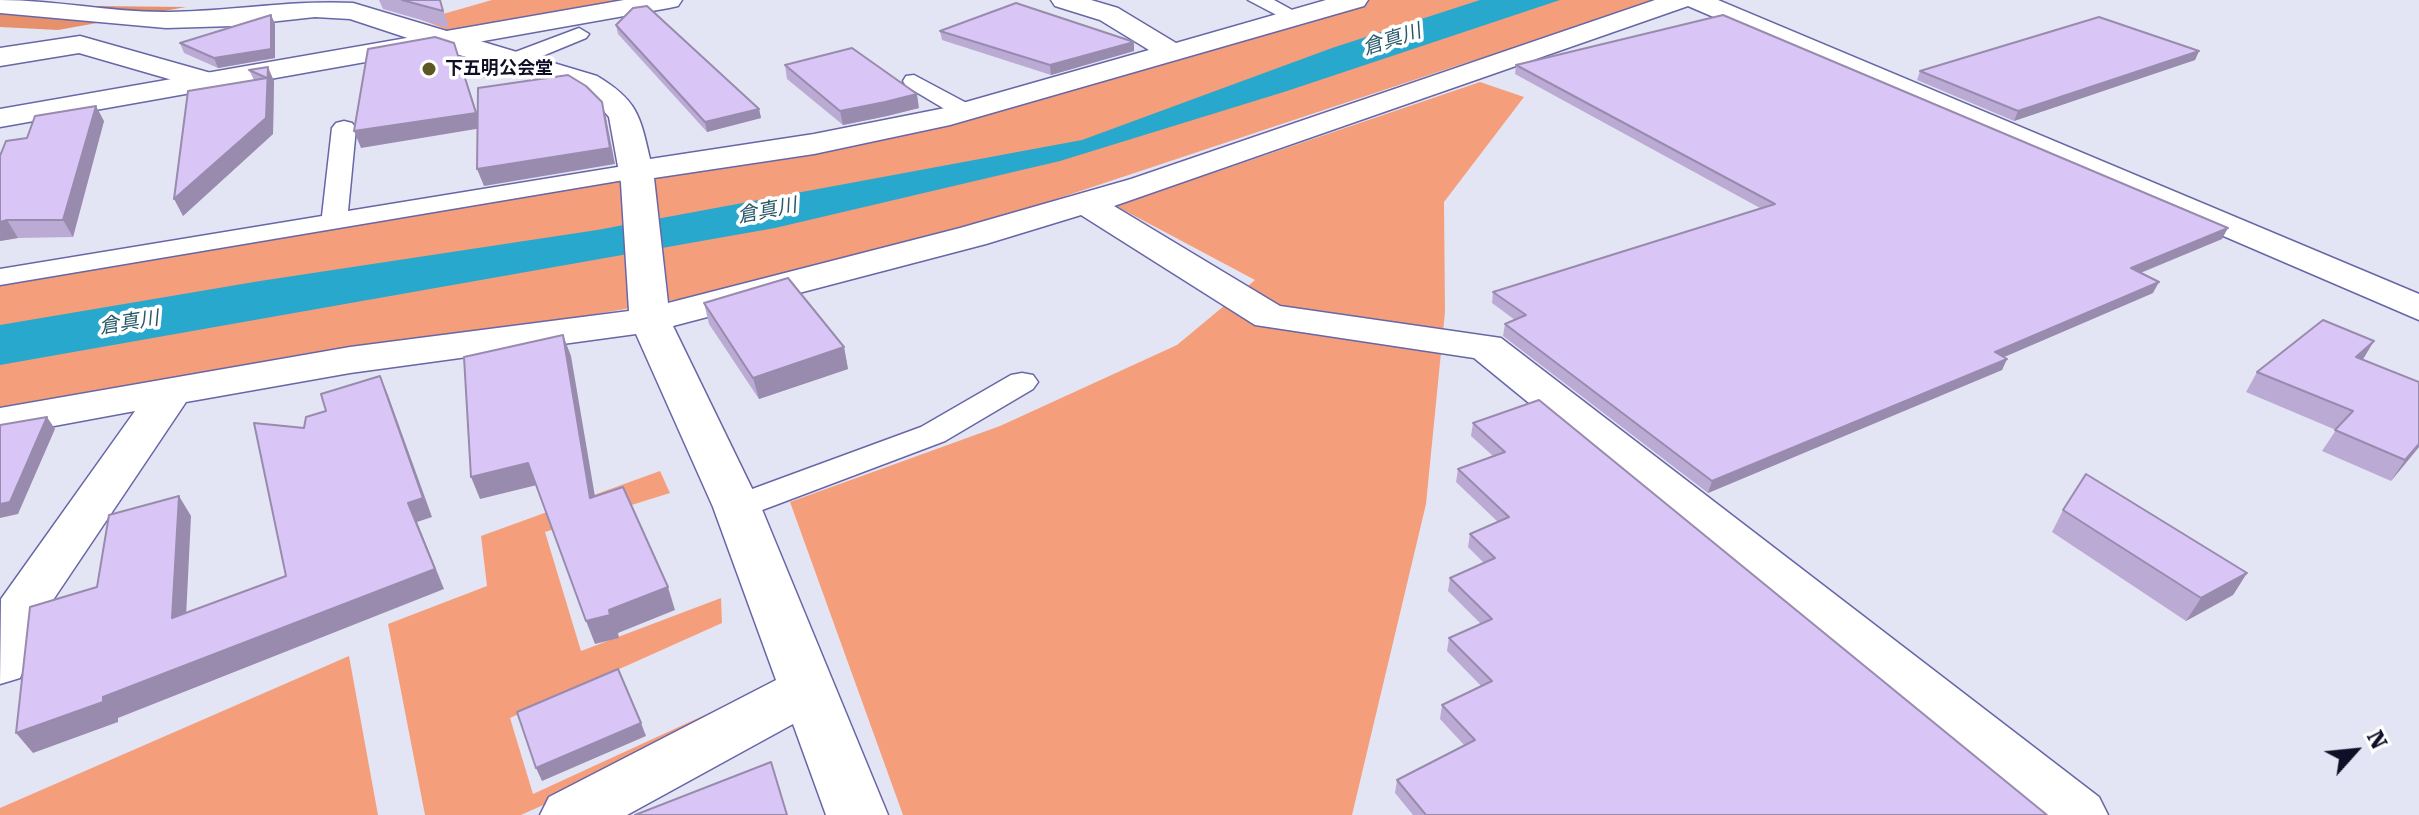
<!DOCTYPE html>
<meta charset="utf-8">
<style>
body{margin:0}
#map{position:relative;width:2419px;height:815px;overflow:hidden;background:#e4e5f4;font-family:"Roboto Serif",serif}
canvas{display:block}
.north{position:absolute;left:2315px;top:711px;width:80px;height:80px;-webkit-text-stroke:6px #fff;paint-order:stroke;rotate:63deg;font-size:22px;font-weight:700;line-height:32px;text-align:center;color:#100f28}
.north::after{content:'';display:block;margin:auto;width:28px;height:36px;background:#100f28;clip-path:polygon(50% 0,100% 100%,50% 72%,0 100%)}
</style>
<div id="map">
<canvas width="2419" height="815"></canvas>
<div class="north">N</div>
</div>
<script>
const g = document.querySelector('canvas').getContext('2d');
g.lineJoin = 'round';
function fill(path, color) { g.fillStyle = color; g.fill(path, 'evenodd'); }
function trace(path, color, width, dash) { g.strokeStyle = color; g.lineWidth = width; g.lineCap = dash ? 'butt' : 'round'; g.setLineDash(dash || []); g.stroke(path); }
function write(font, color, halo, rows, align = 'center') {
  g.font = font + ' "Roboto Serif","Noto Sans JP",serif'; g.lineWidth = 7; g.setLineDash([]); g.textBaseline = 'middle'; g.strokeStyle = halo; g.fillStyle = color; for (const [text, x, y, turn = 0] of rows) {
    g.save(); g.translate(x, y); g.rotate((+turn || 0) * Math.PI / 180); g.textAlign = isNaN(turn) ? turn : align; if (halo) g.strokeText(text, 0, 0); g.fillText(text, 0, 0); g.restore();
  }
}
const green = new Path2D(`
 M 492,0 L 620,0 L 453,32 L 422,20 Z
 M 1354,0 L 1667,0 L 1456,66 L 849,268 L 0,423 L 0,277 L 814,144 Z
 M 1480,82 L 1524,97 L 1444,202 L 1445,312 L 1426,504 L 1352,815 L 903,815 L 790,502 L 1000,426 L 1177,345 L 1255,280 L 1116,206 Z
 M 660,471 L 670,493 L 545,532 L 581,651 L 721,598 L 722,623 L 510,718 L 533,794 L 733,702 L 741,716 L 521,815 L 425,815 L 388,624 L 487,586 L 481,536 Z
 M 349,656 L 378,815 L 0,815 L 0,808 Z`);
const forest = new Path2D(`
 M 0,5 L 2,5 L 186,7 L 58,30 L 0,27 Z`);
const water = new Path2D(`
 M 1480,0 L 1560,0 L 1287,91 L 1060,161 L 775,228 L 0,365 L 0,325 L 260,281 L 597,230 L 1082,140 L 1332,48 Z`);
const lane = new Path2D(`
 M 1248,0 L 1274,0 L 1305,17 L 1302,21 L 1288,21 Z
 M 579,28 L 589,34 L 586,38 L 494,76 L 486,77 L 475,71 L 478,66 Z
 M 914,75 L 974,107 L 977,112 L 974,117 L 958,117 L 906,86 L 903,81 L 906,76 Z
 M 344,121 L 352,123 L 356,128 L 348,211 L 636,164 L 645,166 L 648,171 L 645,176 L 636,178 L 0,285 L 0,269 L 322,216 L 332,128 L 336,123 Z
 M 1022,373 L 1033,375 L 1038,382 L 1033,389 L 945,441 L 749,515 L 737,519 L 725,515 L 719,507 L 725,499 L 921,427 L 1011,375 Z`);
const street = new Path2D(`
 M 0,0 C 57,0 114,13 170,12 C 232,11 292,0 353,3 L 597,76 C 637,100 640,115 650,159 L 814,134 L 945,108 L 1149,50 L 1100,20 L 1055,6 L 1051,0 L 1091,0 L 1118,8 L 1176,43 L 1326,0 L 1368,0 L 1364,6 L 950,125 L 814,154 L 654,178 L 668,303 L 960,228 L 1131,179 L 1655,0 L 1718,0 L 2419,294 L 2419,320 L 1688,6 L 1114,206 L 1280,306 L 1501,338 L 2099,797 L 2108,815 L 2033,815 L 1474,358 L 1255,325 L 1081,215 L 986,244 L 673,326 L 761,507 L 888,815 L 826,815 L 793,724 L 627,815 L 540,815 L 549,797 L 776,680 L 713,507 L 636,334 L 350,373 L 186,402 L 51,603 L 20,678 L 0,684 L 1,599 L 135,411 L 0,436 L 0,408 L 350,347 L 629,311 L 621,183 L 609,117 L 593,99 L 575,88 L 456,54 L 350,19 L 315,17 L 233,26 L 166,28 L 0,13 Z
 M 80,36 L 218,75 L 222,81 L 218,87 L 207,90 L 79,53 L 0,66 L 0,48 Z`);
const secondary = new Path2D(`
 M 624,0 L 682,0 L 678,6 L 669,8 L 0,127 L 0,109 Z`);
const wall = new Path2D(`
 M 379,0 L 440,0 L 449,28 L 383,9 Z
 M 271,15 L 275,24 L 275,58 L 218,68 L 184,53 L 180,43 Z
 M 616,25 L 759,109 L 761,118 L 707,132 L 618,34 Z
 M 940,31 L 1134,51 L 1051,75 L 942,40 Z
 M 2199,51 L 2195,60 L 2014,121 L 1917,80 L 1920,71 Z
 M 785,65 L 919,108 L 887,116 L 843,125 L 787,79 Z
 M 1516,65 L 2222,239 L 2141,273 L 2153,293 L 2004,357 L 2007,359 L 2002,370 L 1708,493 L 1503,336 L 1505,324 L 1515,320 L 1492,303 L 1493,292 L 1760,208 L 1515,74 Z
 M 249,70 L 274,81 L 273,134 L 183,216 L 254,80 Z
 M 104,121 L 73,237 L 18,238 L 0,241 L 27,138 Z
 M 704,303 L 844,347 L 848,369 L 759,399 L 709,324 Z
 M 2362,360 L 2419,382 L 2419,447 L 2391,481 L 2322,451 L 2336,430 L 2246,392 L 2257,372 Z
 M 1473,423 L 2047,815 L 1413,815 L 1395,793 L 1397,780 L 1465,746 L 1440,719 L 1442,705 L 1481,686 L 1447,651 L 1449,638 L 1481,624 L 1448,591 L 1450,578 L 1484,563 L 1468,547 L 1470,534 L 1498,522 L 1456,482 L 1458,469 L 1493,456 L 1471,436 Z
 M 2063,510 L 2247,573 L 2233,595 L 2186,621 L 2052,532 Z`);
const shadedWall = new Path2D(`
 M 271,15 L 275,24 L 275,58 L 218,68 L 214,58 Z
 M 1134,42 L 1134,51 L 1051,75 L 1050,65 Z
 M 454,43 L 482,128 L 361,148 L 354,131 Z
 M 2199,51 L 2195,60 L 2014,121 L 2018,111 Z
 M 268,67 L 274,81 L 273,134 L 183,216 L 174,199 L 266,118 Z
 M 917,94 L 919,108 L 887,116 L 843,125 L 840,111 Z
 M 602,102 L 606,118 L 615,164 L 484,186 L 477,169 Z
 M 96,106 L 104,121 L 73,237 L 63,220 Z
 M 759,109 L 761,118 L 707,132 L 705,122 Z
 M 7,220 L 18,238 L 0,241 L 0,222 Z
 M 2228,228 L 2222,239 L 2125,279 L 2131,268 Z
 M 2159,282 L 2153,293 L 1990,363 L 1995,352 Z
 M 563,335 L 571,356 L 599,520 L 590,498 Z
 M 2374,341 L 2362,361 L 2356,357 Z
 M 844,347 L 848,369 L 759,399 L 753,378 Z
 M 2007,359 L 2002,370 L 1708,493 L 1712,481 Z
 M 380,376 L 388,395 L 432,517 L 417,522 L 444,589 L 118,718 L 118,722 L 33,753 L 16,733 L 103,697 L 408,503 Z
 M 47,417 L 55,429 L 18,514 L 0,518 L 0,504 Z
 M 2419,444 L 2419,447 L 2391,481 L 2405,460 Z
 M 528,463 L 537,485 L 480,499 L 471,477 Z
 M 179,496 L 191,516 L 185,638 L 172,618 Z
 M 2247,573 L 2233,595 L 2186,621 L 2201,598 Z
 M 668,587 L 675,610 L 618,633 L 619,638 L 595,644 L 586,621 L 609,610 Z
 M 641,723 L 646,736 L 542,781 L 536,768 Z`);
const building = new Path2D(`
 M 402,0 L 440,0 L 443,11 Z
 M 1016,3 L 1134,42 L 1050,65 L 940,31 Z
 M 647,6 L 759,109 L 705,122 L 616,25 L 633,8 Z
 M 271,15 L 271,49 L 214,58 L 180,43 Z
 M 1723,15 L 2228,228 L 2131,268 L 2159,282 L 1995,352 L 2007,359 L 1712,481 L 1505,324 L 1526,315 L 1493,292 L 1775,204 L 1516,65 Z
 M 2099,17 L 2199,51 L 2018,111 L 1920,71 Z
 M 435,37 L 454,43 L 476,113 L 354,131 L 368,49 Z
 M 852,48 L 917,94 L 885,102 L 840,111 L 785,65 Z
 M 268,67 L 266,118 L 174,199 L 188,91 L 267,78 L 249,70 Z
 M 568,75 L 586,86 L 602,102 L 610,148 L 477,169 L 478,88 Z
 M 96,106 L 63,220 L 7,220 L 0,222 L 0,156 L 6,141 L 27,138 L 35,116 Z
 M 788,278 L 844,347 L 753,378 L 704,303 Z
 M 2323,320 L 2374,341 L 2356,357 L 2419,382 L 2419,444 L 2405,460 L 2335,430 L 2353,411 L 2257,372 Z
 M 563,335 L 590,498 L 623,487 L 668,587 L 609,610 L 610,615 L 586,621 L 528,463 L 471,477 L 464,357 Z
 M 380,376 L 423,498 L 408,503 L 435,569 L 103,697 L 103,702 L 16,733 L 30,607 L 97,587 L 109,515 L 179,496 L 172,618 L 286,576 L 254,423 L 304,428 L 306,417 L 326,411 L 321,394 Z
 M 1539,400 L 2047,815 L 1426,815 L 1397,780 L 1475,740 L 1442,705 L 1492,681 L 1449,638 L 1492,619 L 1450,578 L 1495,558 L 1470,534 L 1509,517 L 1458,469 L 1505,452 L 1473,423 Z
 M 47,417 L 10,502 L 0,504 L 0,425 Z
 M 2086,474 L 2247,573 L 2201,598 L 2063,510 Z
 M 618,669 L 641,723 L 536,768 L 517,712 Z
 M 771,762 L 787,815 L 635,815 Z`);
const markers = [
 [429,69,8,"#5d5723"]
];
const farPoinames = [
 ["下五明公会堂",445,69]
];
const farWaternames = [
 ["倉真川",1392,40,-18],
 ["倉真川",767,211,-11],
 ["倉真川",129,323,-9]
];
fill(green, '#f59e7b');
fill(forest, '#e7906c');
fill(water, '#29a8cd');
trace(lane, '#6766a7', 3);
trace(street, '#6766a7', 3);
trace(secondary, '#6766a7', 3);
fill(lane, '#fff');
fill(street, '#fff');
fill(secondary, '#fff');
fill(wall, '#bbaad4');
fill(shadedWall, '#988bad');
fill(building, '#d9c6f7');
trace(building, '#988bad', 2);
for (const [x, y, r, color] of markers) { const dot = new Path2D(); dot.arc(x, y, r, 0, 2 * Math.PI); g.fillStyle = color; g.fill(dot); trace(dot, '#fff', 3); }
write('bold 18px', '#100f28', '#fff', farPoinames, 'left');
write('italic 20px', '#285969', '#fff', farWaternames);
</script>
